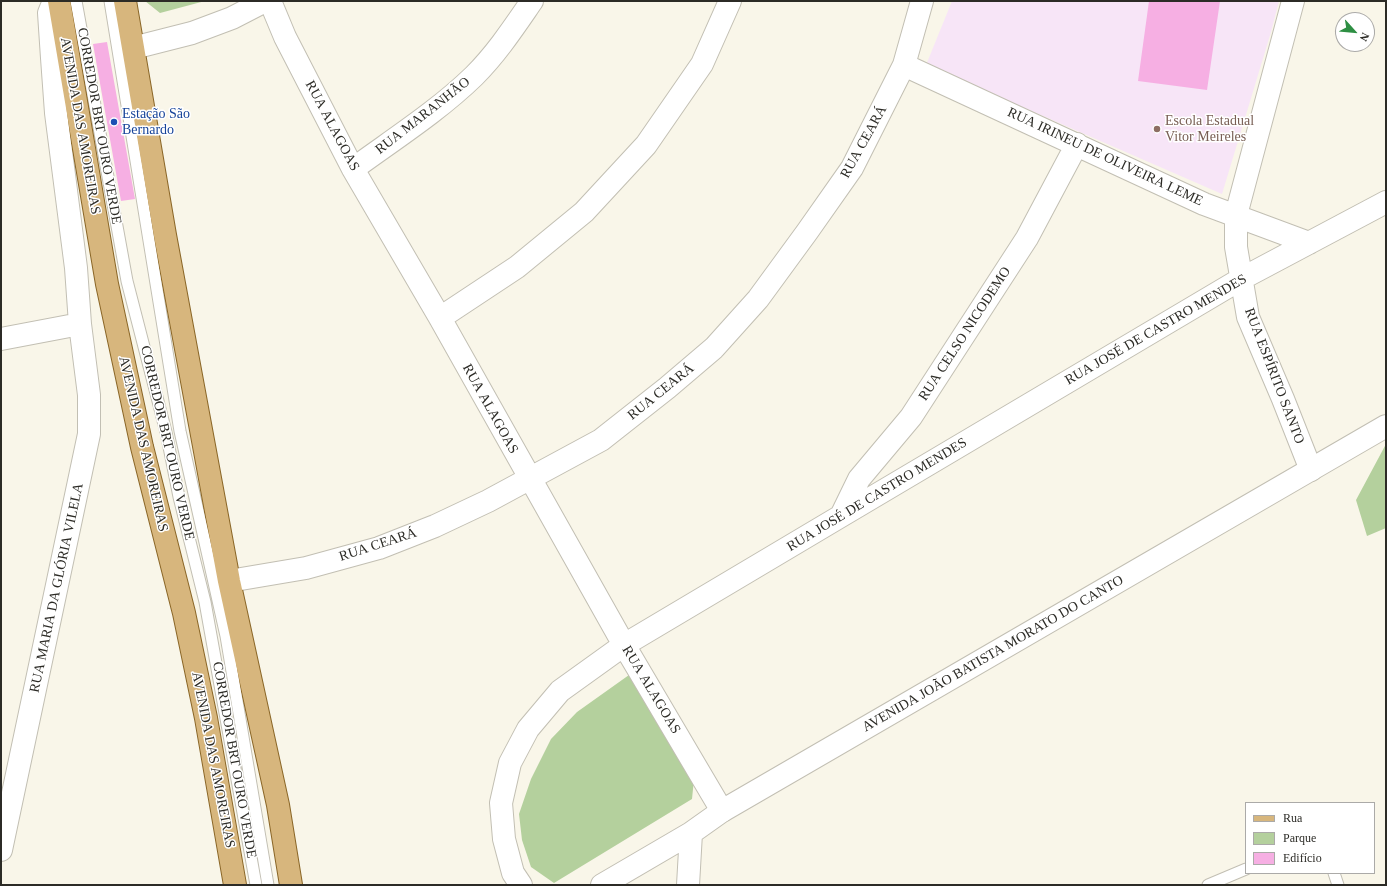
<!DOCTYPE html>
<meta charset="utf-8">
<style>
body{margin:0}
#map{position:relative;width:1387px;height:886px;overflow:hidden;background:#f9f6e9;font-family:"Times New Roman",serif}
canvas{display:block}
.frame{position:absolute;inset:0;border:2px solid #2c2b26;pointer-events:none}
.legend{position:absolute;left:1245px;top:802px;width:130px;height:72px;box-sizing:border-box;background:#fff;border:1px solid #abaaa8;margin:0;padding:5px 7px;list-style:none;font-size:12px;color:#2c2b26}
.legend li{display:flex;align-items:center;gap:8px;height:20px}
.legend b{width:20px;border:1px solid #abaaa8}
.north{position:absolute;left:1335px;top:12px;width:40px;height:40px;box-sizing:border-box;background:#fff;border:1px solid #abaaa8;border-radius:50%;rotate:117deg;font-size:11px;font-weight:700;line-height:16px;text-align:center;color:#2c2b26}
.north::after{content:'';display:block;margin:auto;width:14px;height:18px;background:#2e8f43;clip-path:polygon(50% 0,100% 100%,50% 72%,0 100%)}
</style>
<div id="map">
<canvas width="1387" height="886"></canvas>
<div class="frame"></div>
<ul class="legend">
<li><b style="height:5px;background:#d7b67d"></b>Rua</li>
<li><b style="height:11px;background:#b4d09d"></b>Parque</li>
<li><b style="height:11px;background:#f6afe3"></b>Edifício</li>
</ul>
<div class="north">N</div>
</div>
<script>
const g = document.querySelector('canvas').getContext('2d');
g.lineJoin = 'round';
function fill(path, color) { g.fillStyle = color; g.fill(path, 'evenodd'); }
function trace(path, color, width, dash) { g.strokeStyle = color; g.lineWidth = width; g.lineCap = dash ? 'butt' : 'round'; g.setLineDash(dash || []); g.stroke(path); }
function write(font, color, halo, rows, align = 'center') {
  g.font = font + ' "Times New Roman",serif'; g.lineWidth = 3; g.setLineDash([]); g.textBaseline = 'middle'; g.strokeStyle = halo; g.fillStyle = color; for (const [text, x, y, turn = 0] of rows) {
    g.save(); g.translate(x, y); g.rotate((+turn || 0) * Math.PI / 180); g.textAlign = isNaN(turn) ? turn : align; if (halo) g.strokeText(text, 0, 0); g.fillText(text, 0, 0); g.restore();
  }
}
const education = new Path2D(`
 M 952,1 L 1279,1 L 1271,32 L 1222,194 L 926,65 Z`);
const green = new Path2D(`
 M 145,1 L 205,1 L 160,13 Z
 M 1386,444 L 1386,528 L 1367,536 L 1356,500 Z
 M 629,675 L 694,779 L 692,799 L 554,883 L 531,867 L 522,840 L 519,814 L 531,779 L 551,739 L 577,712 Z`);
const building = new Path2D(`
 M 1149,1 L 1220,1 L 1207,90 L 1138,81 Z
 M 107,42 L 135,199 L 121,201 L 93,44 Z`);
const service = new Path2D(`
 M 76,1 L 127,281 L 166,432 L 179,497 L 205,602 L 256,885
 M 110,1 L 180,431 L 226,636 L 268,885
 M 1334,873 L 1338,885
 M 1208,885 L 1246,869`);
const minor = new Path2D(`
 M 270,1 L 285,37 L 353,169 L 440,318 L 624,645 L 722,811
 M 1293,1 L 1236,215 L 1236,247 L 1248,317 L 1283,399 L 1311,470
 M 904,65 L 1204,204 L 1309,243
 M 353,169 C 394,139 438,111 474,76 C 497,53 514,27 532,1
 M 440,318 L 517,267 L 584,212 L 646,145 L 702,64 L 730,1
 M 1,339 L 80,324
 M 841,516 L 859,479 L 911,417 L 1027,238 L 1077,144
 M 229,581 L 306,568 L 379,548 L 435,526 L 488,501 L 601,440 L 667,388 L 714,348 L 758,299 L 807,232 L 852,168 L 904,65 L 922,1
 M 1,850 L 89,434 L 89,395 L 80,324 L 76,268 L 56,113 L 52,58 L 49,13 L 54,1
 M 521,885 L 513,873 L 504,839 L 501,803 L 510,763 L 528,729 L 560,691 L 624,645 L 841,516 L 1241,279 L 1386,202`);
const tertiary = new Path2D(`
 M 133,48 L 192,33 L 232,18 L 265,1
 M 602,885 L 691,833 L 722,811 L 1386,426
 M 688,885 L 691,833`);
const primary = new Path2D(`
 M 59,1 L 107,284 L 142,447 L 184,613 L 206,718 L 235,885
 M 125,1 L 165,235 L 229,581 L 278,805 L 291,885`);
const markers = [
 [114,122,4,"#1a4fb4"],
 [1157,129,4,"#8d6e63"]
];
const transitNames = [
 ["Estação São",122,114],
 ["Bernardo",122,130]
];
const streetNames = [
 ["RUA MARANHÃO",423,116,-38],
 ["AVENIDA DAS AMOREIRAS",80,126,80],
 ["CORREDOR BRT OURO VERDE",99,126,80],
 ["RUA ALAGOAS",332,126,62],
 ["RUA CEARÁ",864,142,-61],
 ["RUA IRINEU DE OLIVEIRA LEME",1105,157,25],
 ["RUA JOSÉ DE CASTRO MENDES",1156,330,-30],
 ["RUA CELSO NICODEMO",965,334,-57],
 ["RUA ESPÍRITO SANTO",1274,376,69],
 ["RUA CEARÁ",661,392,-39],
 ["RUA ALAGOAS",490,409,61],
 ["CORREDOR BRT OURO VERDE",167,443,77],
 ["AVENIDA DAS AMOREIRAS",143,444,77],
 ["RUA JOSÉ DE CASTRO MENDES",877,495,-31],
 ["RUA CEARÁ",378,545,-18],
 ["RUA MARIA DA GLÓRIA VILELA",57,588,-78],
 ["AVENIDA JOÃO BATISTA MORATO DO CANTO",993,654,-30],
 ["RUA ALAGOAS",651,690,59],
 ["AVENIDA DAS AMOREIRAS",213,760,79],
 ["CORREDOR BRT OURO VERDE",234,760,80]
];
const educationNames = [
 ["Escola Estadual",1165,121],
 ["Vitor Meireles",1165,137]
];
fill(education, '#f7e5f7');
fill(green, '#b4d09d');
fill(building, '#f6afe3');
trace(service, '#c2bfb3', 13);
trace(minor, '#c2bfb3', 24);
trace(tertiary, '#c2bfb3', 24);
trace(primary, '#8a6627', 24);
trace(service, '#fff', 11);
trace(minor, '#fff', 22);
trace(tertiary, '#fff', 22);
trace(primary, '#d7b67d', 22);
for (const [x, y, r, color] of markers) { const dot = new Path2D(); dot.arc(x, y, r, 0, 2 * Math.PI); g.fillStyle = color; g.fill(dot); trace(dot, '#fff', 1.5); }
write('14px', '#164399', '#fff', transitNames, 'left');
write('14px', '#2c2b26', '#fff', streetNames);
write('14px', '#785e54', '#fff', educationNames, 'left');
</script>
